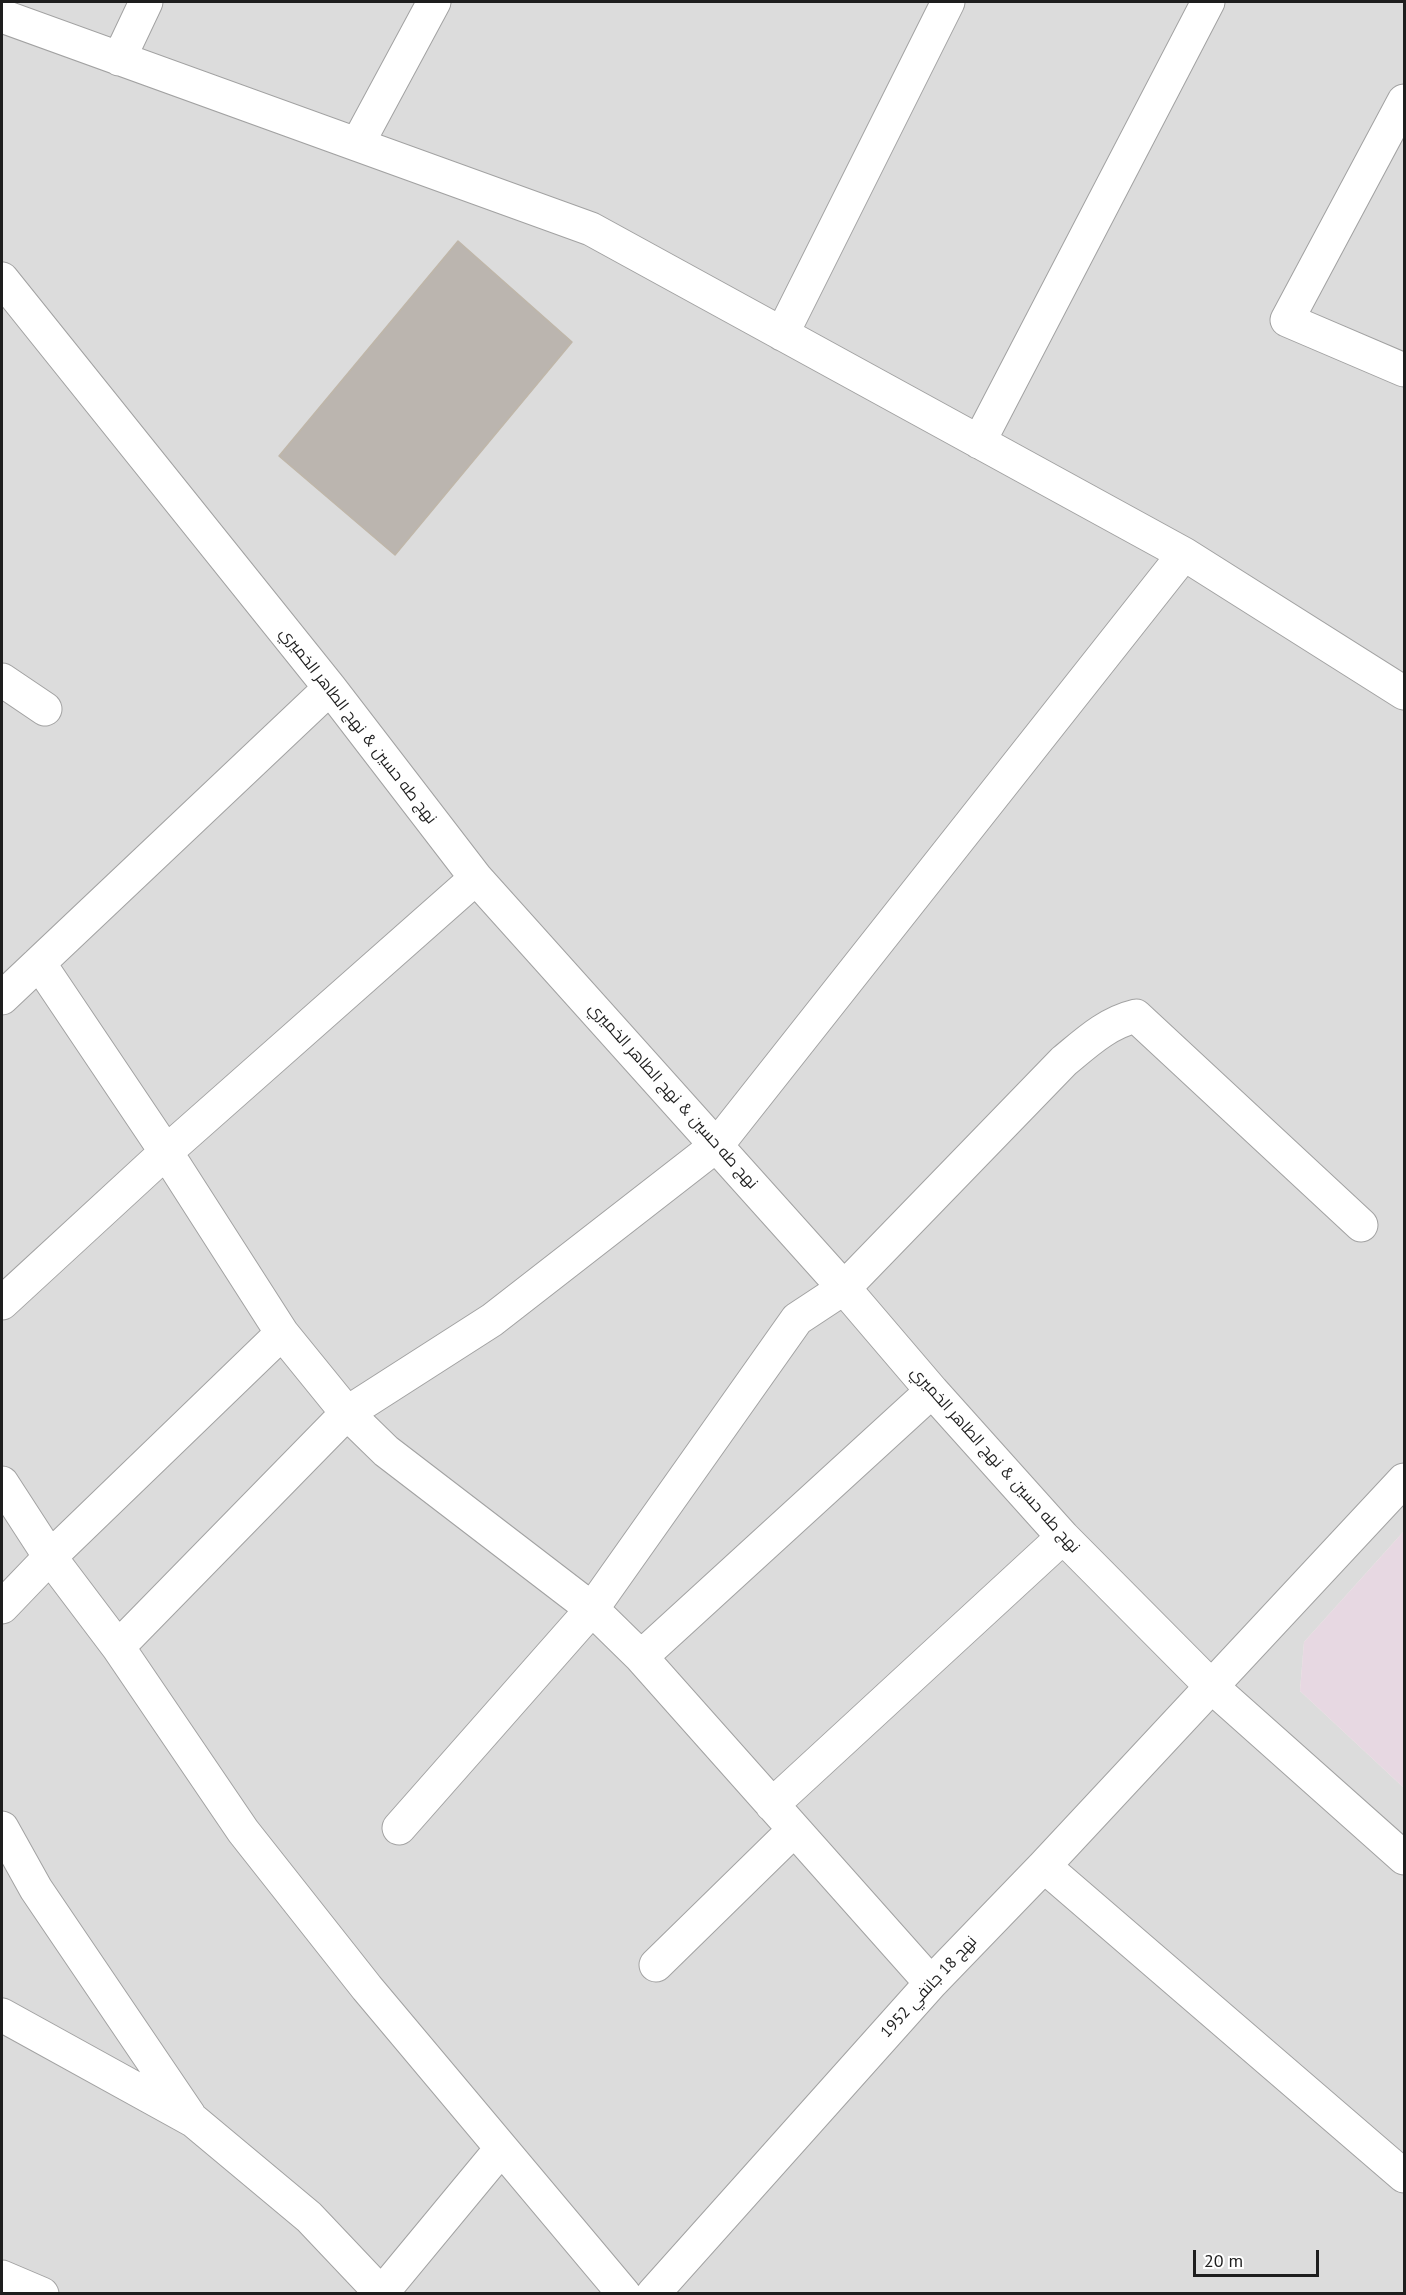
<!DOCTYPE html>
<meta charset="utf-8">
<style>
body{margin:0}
#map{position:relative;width:1406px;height:2295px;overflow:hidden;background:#eeede6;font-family:"PT Sans",sans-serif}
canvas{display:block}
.frame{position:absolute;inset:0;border:3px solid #1e1e1e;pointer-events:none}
.scale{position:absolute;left:1193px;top:2250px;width:126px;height:27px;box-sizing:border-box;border:3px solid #1e1e1e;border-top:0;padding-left:8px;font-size:18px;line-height:21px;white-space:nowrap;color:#1e1e1e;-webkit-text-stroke:4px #fff;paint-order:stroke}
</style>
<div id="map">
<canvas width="1406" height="2295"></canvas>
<div class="frame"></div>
<div class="scale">20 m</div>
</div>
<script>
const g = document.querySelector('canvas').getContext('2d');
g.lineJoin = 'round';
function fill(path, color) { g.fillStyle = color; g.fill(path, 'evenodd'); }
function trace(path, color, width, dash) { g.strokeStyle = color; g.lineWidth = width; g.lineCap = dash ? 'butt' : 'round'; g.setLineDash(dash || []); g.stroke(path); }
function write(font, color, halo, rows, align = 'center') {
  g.font = font + ' "PT Sans",Cairo,sans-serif'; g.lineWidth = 4.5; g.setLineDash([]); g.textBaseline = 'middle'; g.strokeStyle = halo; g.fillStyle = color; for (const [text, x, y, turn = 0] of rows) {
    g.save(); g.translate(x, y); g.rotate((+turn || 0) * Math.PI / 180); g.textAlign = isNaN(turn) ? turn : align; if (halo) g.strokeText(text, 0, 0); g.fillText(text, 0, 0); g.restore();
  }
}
const residential = new Path2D(`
 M 2,2 L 1404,2 L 1404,1531 L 1304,1642 L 1300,1691 L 1404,1788 L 1404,2293 L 2,2294 Z`);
const industrial = new Path2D(`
 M 1404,1531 L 1404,1788 L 1300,1691 L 1304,1642 Z`);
const building = new Path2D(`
 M 458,241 L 572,342 L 395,555 L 279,456 Z`);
const minor = new Path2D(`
 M 2,16 L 591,229 L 1184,554 L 1404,693
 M 119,59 L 146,2
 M 1404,101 L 1287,320 L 1404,370
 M 358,143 L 434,2
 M 2,279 L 330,688 L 476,878 L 844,1288 L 932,1391 L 1063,1537 L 1212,1687 L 1404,1858
 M 782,334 L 948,2
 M 979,442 L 1208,2
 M 2,680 L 45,709
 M 39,963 L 166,1152 L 282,1333 L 347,1413 L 386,1451 L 592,1609 L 641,1657 L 931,1983
 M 2,998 L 330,688
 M 2,1303 L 166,1152 L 476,878
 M 2,1483 L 50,1557 L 118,1647 L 243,1831 L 367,1988 L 624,2294
 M 2,1607 L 50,1557 L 282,1333
 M 118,1647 L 347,1413 L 492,1320 L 717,1145 L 1184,554
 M 641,1657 L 932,1391
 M 772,1805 L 1063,1537
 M 2,1828 L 36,1889 L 189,2115
 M 399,1828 L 592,1609 L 797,1319 L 844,1288 L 1064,1061 C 1087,1042 1107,1023 1136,1016 L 1361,1225
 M 1044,1866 L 1404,2176
 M 656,1965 L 794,1830
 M 2,2015 L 194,2121 L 309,2217 L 382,2294
 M 2,2277 L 42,2294
 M 381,2294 L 501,2149
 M 653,2294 L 931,1983 L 1044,1866 L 1404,1480`);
const streetNames = [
 ["نهج طه حسين & نهج الطاهر الخميري",358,726,52],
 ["نهج طه حسين & نهج الطاهر الخميري",673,1096,48],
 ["نهج طه حسين & نهج الطاهر الخميري",995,1460,48],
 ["نهج 18 جانفي 1952",929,1987,-47]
];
fill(residential, '#dcdcdc');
fill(industrial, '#e7d8e2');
fill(building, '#bbb5af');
trace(building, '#bfb6a9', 1.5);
trace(minor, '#a2a2a2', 35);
trace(minor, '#fff', 33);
write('16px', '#1e1e1e', '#fff', streetNames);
</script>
